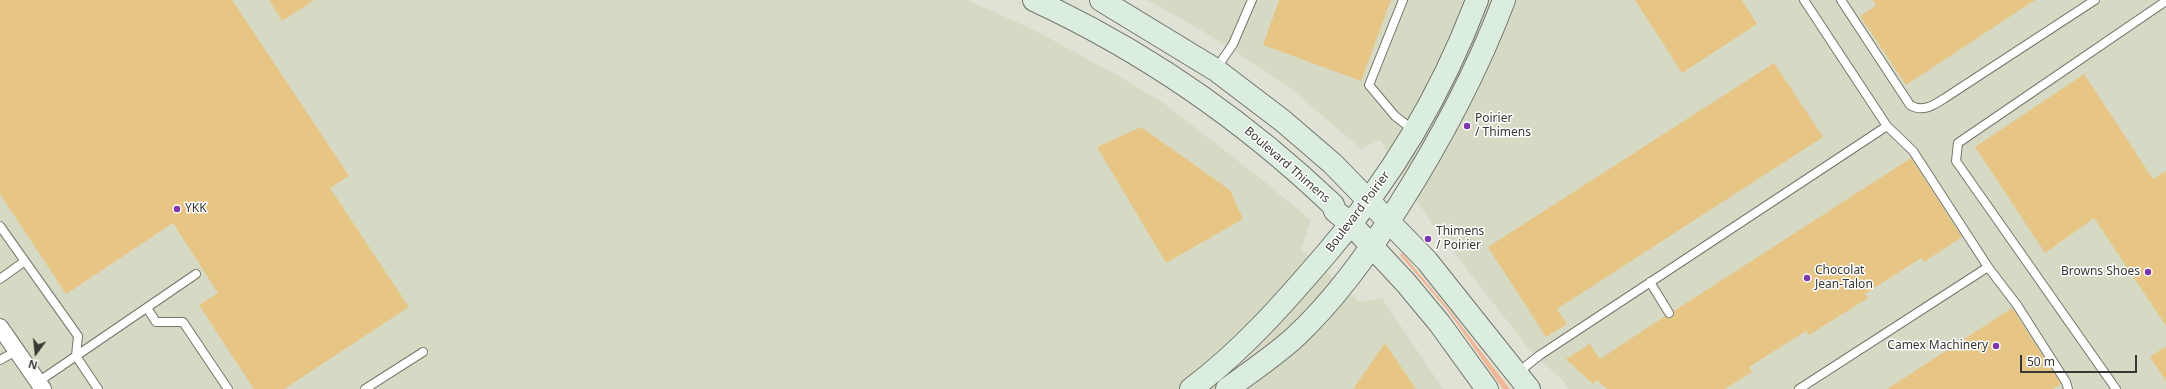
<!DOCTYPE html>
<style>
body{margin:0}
#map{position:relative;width:2166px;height:389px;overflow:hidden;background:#dfe2d5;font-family:"Noto Sans",sans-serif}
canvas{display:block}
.north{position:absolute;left:16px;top:333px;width:40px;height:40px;-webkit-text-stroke:3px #fff;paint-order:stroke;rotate:195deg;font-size:11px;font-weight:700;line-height:16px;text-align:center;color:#373833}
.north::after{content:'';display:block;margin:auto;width:14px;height:18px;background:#373833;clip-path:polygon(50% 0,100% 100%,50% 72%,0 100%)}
.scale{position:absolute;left:2020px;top:355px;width:117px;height:18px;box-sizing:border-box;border:2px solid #373833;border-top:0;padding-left:5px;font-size:12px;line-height:14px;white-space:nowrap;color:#373833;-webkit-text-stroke:3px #fff;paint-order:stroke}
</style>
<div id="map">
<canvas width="2166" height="389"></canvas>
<div class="north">N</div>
<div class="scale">50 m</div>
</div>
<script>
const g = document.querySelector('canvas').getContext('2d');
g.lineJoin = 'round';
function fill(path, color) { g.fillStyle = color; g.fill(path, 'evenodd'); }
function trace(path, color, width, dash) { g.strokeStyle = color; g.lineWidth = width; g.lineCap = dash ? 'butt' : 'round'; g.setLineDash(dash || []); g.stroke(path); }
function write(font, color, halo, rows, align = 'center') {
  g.font = font + ' "Noto Sans",sans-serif'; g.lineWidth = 3; g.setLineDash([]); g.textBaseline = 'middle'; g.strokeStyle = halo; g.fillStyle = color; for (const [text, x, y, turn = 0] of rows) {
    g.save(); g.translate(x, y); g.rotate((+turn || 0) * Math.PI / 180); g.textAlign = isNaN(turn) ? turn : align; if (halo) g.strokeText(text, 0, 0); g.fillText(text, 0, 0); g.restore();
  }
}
const built = new Path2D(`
 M 0,0 L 968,0 L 1038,32 L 1122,78 L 1165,104 L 1255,174 L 1311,220 L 1301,249 L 1359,302 L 1382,298 L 1443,389 L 0,389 Z
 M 1147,0 L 2166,0 L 2166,389 L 1568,389 L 1565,383 L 1528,348 L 1431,223 L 1380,140 L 1361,149 L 1289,87 L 1196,27 Z`);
const green = new Path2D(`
 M 1402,253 L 1447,307 L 1510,389 L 1503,389 L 1448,311 L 1400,255 Z`);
const building = new Path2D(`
 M 0,0 L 232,0 L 349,176 L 330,188 L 409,307 L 284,389 L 254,389 L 199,305 L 218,293 L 173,223 L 66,294 L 0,194 Z
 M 269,0 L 314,0 L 282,21 Z
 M 1279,0 L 1391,0 L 1361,81 L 1263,45 Z
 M 1635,0 L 1742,0 L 1757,24 L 1682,73 Z
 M 1873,0 L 2035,0 L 1906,85 L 1860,16 L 1876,6 Z
 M 1774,63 L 1823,137 L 1557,309 L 1567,324 L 1546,337 L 1488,247 Z
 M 2084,74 L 2153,179 L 2166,171 L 2166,326 L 2094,218 L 2045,253 L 1975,147 Z
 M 1141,127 L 1230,190 L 1243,219 L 1166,263 L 1097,147 Z
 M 1911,158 L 1962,237 L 1924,262 L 1921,258 L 1865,294 L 1868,298 L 1809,335 L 1806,331 L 1749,367 L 1752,372 L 1725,389 L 1607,389 L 1597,380 L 1593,384 L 1566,359 L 1590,344 L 1600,359 L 1665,316 L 1672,318 L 1674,315 L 1674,311 Z
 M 2012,308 L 2061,384 L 2053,389 L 1887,389 Z
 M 1385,343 L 1416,389 L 1353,389 Z
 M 2166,346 L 2166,381 L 2150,357 Z`);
const lane = new Path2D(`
 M 1403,0 L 1369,85 L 1395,116 L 1413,130
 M 1804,0 L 1887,126 L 1913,151 L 1988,267 L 2017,305 L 2066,382 L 2068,389
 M 1841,0 L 1910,105 C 1923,113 1934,105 1945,98 L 2095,0
 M 1216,69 L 1233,44 L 1252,0
 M 0,226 L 78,336 L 76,356 L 98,389
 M 0,279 L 25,261
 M 1650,282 L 1669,313
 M 147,308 L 156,322 L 183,322 L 228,389
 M 0,360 L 16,351
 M 1517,373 L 1540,355 L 1887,126
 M 38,382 L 196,274
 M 365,389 L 423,352
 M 1799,389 L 1988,267
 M 2116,389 L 1956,161 L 1958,143 L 2166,1`);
const street = new Path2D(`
 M 0,327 L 43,389`);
const secondary = new Path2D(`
 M 1034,0 C 1144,51 1245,121 1333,205 L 1335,211 L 1351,224 L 1406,283 L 1440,324 L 1487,389
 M 1101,0 L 1216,70 L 1283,121 L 1333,164 L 1427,261 L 1529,389
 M 1191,389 C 1243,350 1284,303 1326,254 C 1391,179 1442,93 1477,0
 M 1227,389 C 1249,373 1274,356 1294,338 C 1335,300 1368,253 1398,207 C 1440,141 1476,74 1504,0`);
const markers = [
 [1467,126,4,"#7d37aa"],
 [177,209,4,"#7d37aa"],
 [1428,239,4,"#7d37aa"],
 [2148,272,4,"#7d37aa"],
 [1807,278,4,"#7d37aa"],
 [1996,346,4,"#7d37aa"]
];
const poiNames = [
 ["Poirier",1475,119],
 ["/ Thimens",1475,133],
 ["YKK",185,209],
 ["Thimens",1436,232],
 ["/ Poirier",1436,246],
 ["Chocolat",1815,271],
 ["Jean-Talon",1815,285],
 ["Browns Shoes",2140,272,"right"],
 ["Camex Machinery",1988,346,"right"]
];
const streetNames = [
 ["Boulevard Thimens",1287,165,41],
 ["Boulevard Poirier",1358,212,-53]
];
fill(built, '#d6dac5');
fill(green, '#f1b696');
fill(building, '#e7c685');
trace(lane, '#74766a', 10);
trace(street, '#74766a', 18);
trace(secondary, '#74766a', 24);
trace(lane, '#fff', 8);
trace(street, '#fff', 16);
trace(secondary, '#dbeddf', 22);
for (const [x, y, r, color] of markers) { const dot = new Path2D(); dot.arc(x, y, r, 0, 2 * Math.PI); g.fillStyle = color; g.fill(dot); trace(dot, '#fff', 1.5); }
write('12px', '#373833', '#fff', poiNames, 'left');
write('12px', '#373833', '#fff', streetNames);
</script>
